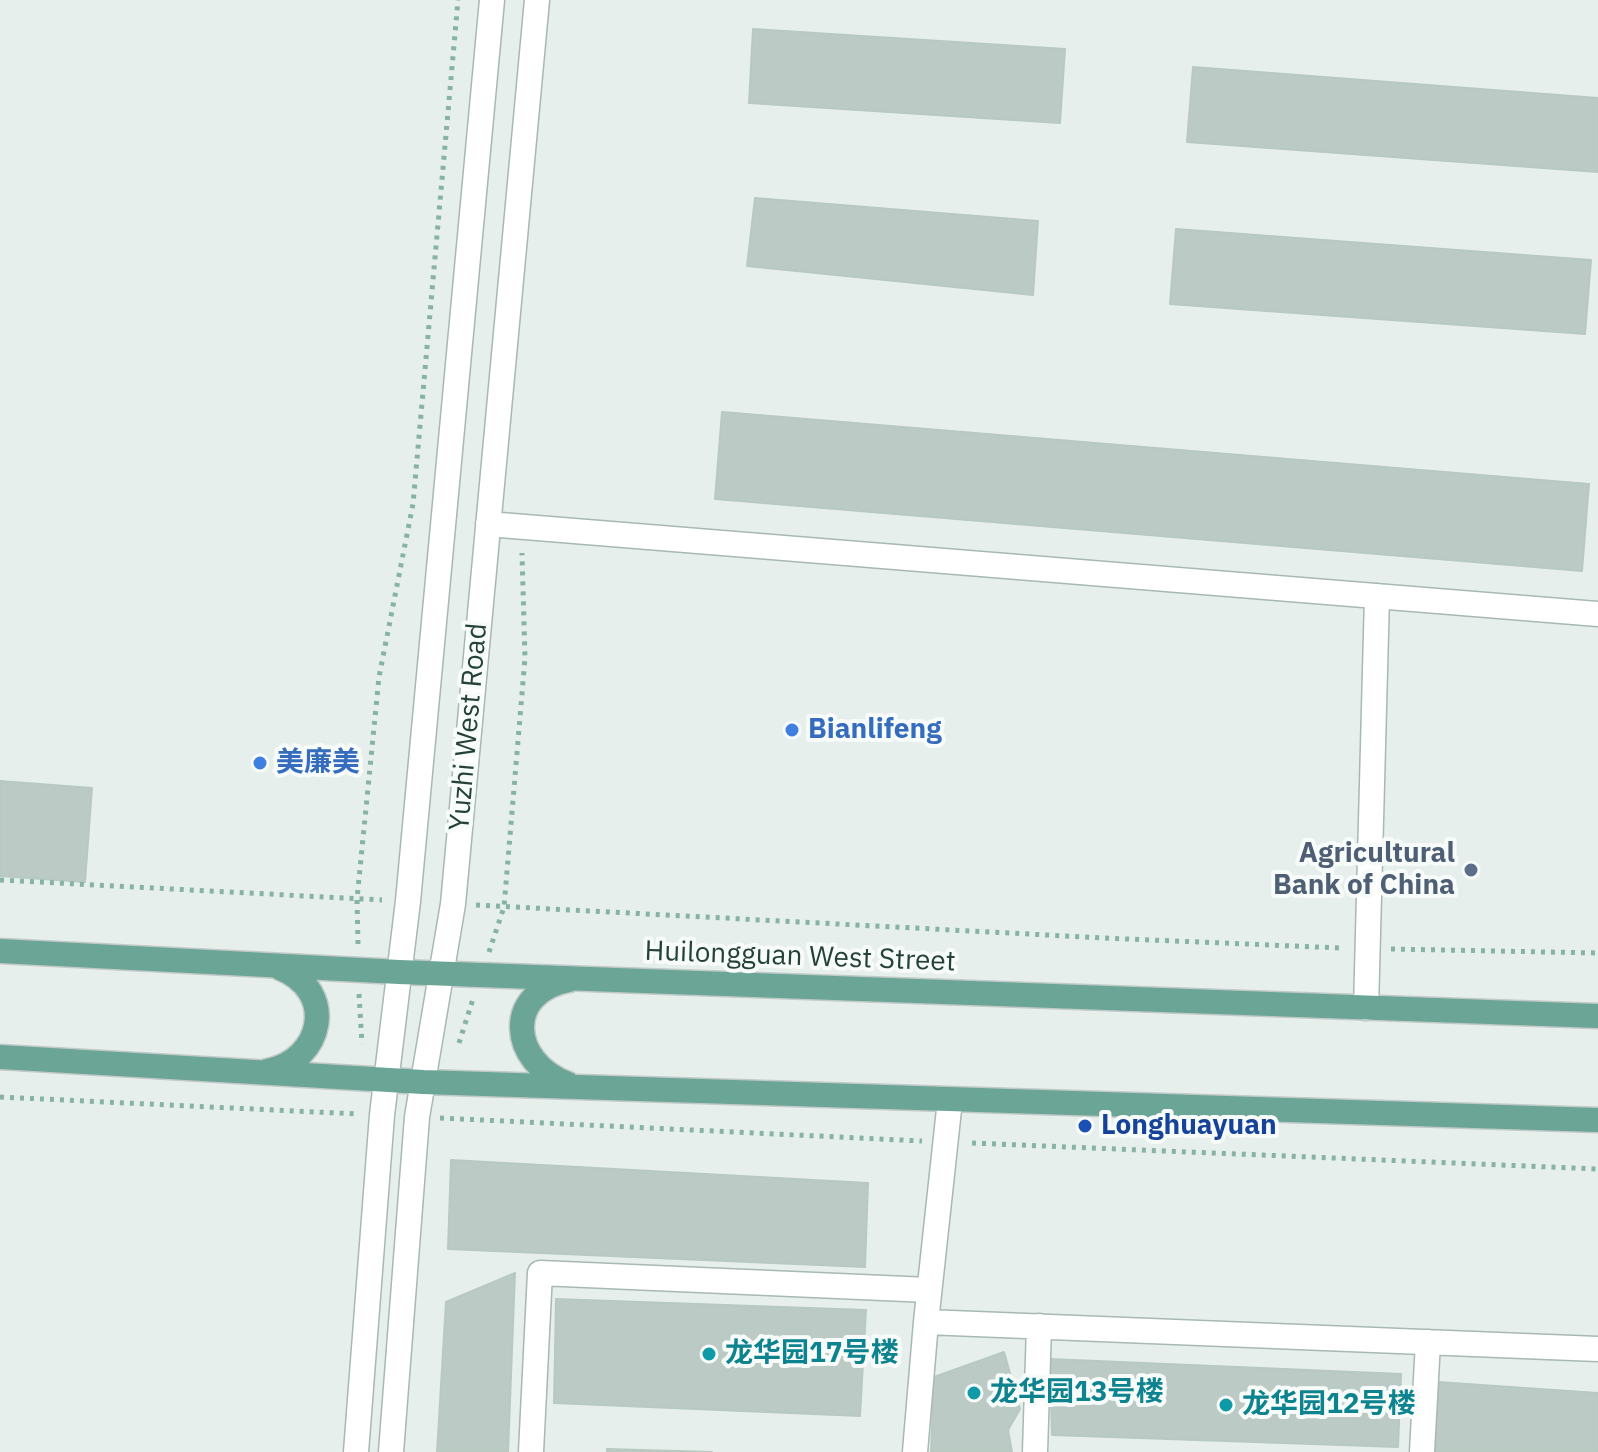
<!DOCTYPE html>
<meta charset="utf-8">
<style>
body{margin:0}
canvas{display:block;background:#e6efeb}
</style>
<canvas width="1598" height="1452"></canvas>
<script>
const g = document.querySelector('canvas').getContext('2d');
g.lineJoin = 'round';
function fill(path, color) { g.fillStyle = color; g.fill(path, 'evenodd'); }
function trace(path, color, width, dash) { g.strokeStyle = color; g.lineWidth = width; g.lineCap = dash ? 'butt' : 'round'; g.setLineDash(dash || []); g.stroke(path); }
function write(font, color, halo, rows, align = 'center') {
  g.font = font + ' "IBM Plex Sans","Noto Sans SC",sans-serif'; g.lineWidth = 8; g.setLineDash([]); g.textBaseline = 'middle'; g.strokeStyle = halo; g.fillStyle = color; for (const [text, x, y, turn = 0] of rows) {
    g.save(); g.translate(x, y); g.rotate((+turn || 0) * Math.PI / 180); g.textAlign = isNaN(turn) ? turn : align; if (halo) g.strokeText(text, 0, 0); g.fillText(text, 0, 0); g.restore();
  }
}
const building = new Path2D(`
 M 753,29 L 1065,49 L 1060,123 L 749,103 Z
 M 1193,67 L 1598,98 L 1598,172 L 1187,142 Z
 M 755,198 L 1038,221 L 1033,295 L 747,266 Z
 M 1176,229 L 1591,260 L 1585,334 L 1170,304 Z
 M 722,412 L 1589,484 L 1582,571 L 715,499 Z
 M 0,781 L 92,788 L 85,882 L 0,876 Z
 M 451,1160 L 868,1183 L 865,1267 L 448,1249 Z
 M 515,1273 L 508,1452 L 437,1452 L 446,1302 Z
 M 556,1299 L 866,1310 L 860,1416 L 554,1403 Z
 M 1004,1352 L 1020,1409 L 1008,1430 L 1012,1452 L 931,1452 L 934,1377 Z
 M 1050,1359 L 1401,1374 L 1398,1447 L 1052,1435 Z
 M 1438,1382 L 1598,1393 L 1598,1452 L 1435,1452 Z
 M 607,1449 L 712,1452 L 607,1452 Z`);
const path = new Path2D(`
 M 0,880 L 382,900
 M 476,905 L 1104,938 L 1341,948
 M 358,944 L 357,899 L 379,677 L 413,504 L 458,0
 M 1391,949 L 1598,953
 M 489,952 L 504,907 L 525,658 L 522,553
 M 359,994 L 362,1044
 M 459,1043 L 473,999
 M 0,1097 L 358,1114
 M 440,1118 L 922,1141
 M 972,1143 L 1598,1169`);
const minor = new Path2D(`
 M 488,524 L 1598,614
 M 1366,1008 L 1377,596
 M 926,1322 L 1598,1349
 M 356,1452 L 382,1115 L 408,901 L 492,0
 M 391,1452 L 417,1117 L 453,904 L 537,0
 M 531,1452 L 540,1273 L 929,1290
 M 915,1452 L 926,1322 L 950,1100
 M 1035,1452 L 1039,1326
 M 1422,1452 L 1428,1342`);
const major = new Path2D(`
 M 0,951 L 399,972 L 1598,1016
 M 0,1057 L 423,1082 L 1598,1120
 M 267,1071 C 323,1061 338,991 280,968
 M 568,1084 C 509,1062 504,992 569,980`);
const markers = [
 [792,730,8,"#3f7fe0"],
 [260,763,8,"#3f7fe0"],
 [1471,870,8,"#5c6f8a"],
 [1085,1126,8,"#1a4fb4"],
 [709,1354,8,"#0f9aa8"],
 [974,1393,8,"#0f9aa8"],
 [1226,1405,8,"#0f9aa8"]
];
const streetNames = [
 ["Yuzhi West Road",469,727,-85],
 ["Huilongguan West Street",800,957,2]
];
const shopNames = [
 ["Bianlifeng",808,730],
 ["美廉美",276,763]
];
const serviceNames = [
 ["Agricultural",1455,854],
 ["Bank of China",1455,886]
];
const transitNames = [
 ["Longhuayuan",1101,1126]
];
const cultureNames = [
 ["龙华园17号楼",725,1354],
 ["龙华园13号楼",990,1393],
 ["龙华园12号楼",1242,1405]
];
fill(building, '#bbcac4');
trace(building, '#b8c9c2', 2);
trace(minor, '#a8b8b2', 27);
trace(major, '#c2cac8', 27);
trace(path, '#86b3a5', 5, [4, 6]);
trace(minor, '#fff', 24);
trace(major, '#6aa596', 24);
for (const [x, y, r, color] of markers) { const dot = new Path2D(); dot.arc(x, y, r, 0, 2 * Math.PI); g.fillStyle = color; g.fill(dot); trace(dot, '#f7fbf9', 3); }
write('28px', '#24423a', '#f7fbf9', streetNames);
write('bold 28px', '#366cbe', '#f7fbf9', shopNames, 'left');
write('bold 28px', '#4e5e75', '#f7fbf9', serviceNames, 'right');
write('bold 28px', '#164399', '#f7fbf9', transitNames, 'left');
write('bold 28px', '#0d838f', '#f7fbf9', cultureNames, 'left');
</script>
